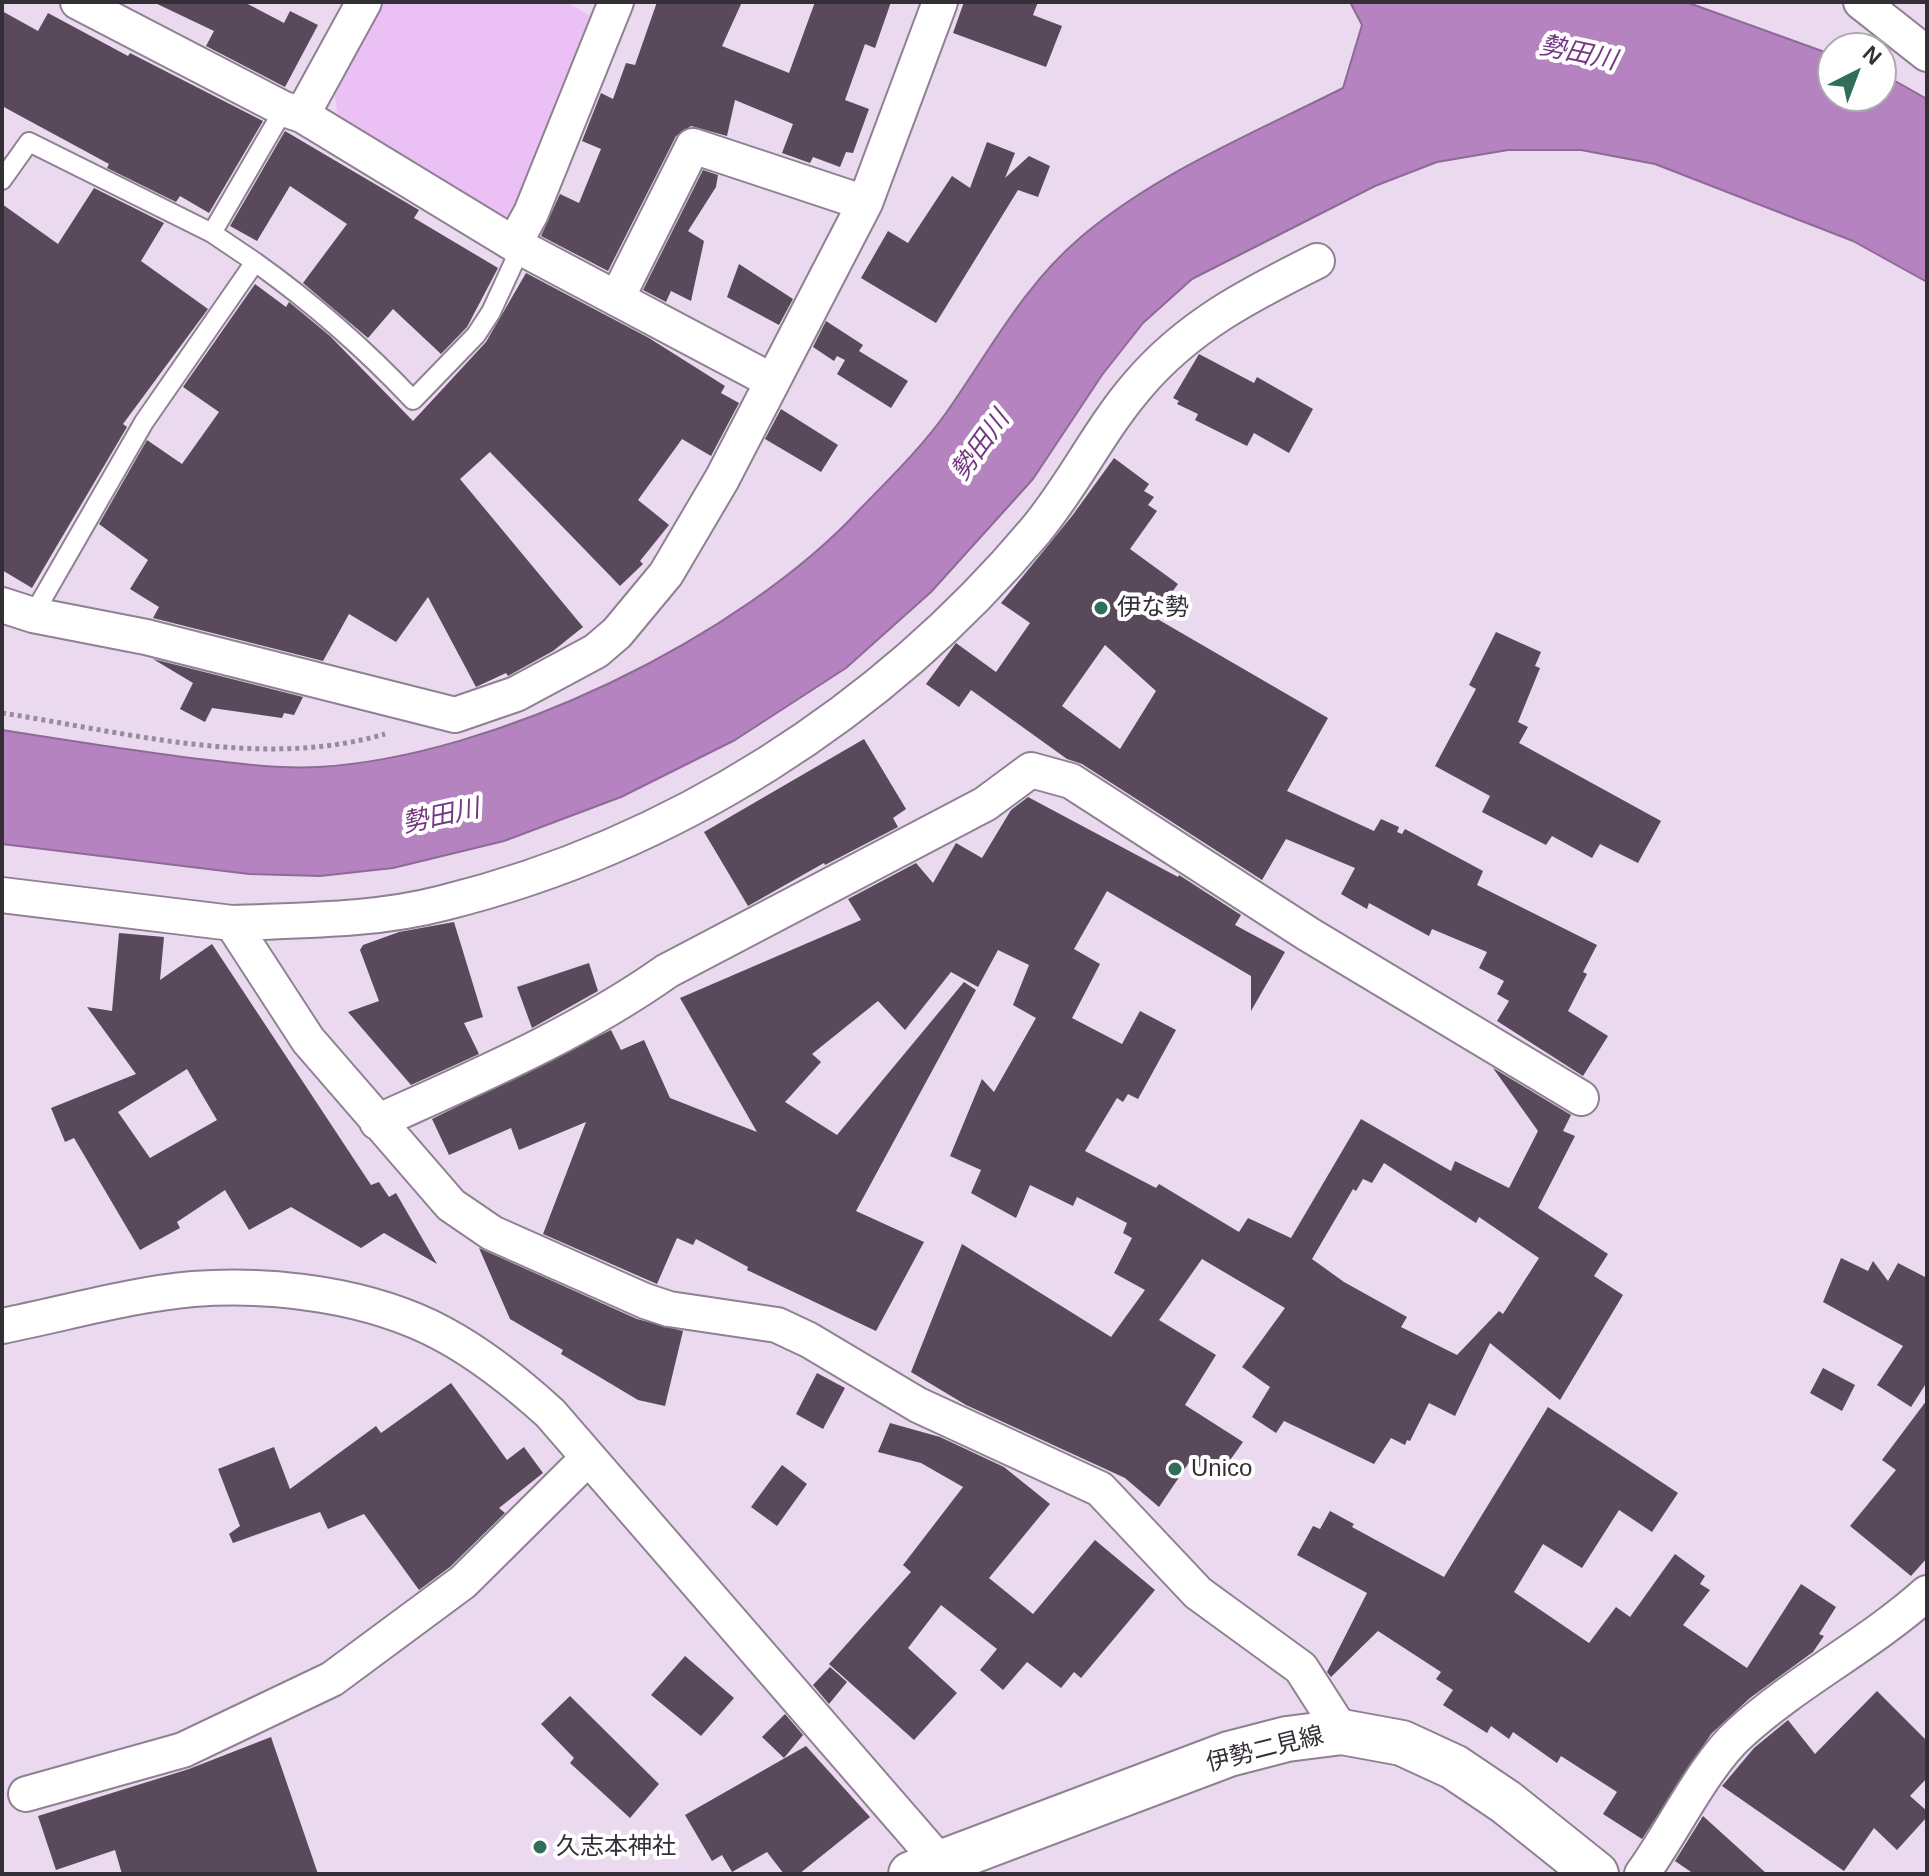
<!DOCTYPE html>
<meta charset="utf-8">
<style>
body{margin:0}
#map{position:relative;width:1929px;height:1876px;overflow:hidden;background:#ebd9ef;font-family:Helvetica,sans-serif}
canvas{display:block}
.frame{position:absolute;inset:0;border:4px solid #342e36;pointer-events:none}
.north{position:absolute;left:1817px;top:32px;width:80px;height:80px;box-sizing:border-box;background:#fff;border:2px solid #aeabaf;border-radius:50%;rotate:42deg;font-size:22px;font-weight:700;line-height:32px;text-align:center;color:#342e36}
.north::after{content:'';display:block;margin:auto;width:28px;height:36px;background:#306d5a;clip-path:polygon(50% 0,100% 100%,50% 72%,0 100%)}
</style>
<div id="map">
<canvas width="1929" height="1876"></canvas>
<div class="frame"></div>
<div class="north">N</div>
</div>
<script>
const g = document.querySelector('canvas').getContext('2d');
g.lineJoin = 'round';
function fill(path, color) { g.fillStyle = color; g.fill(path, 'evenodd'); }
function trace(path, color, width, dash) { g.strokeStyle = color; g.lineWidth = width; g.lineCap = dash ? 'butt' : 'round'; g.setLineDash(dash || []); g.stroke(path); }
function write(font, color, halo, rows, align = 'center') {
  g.font = font + ' Helvetica,"Noto Sans JP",sans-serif'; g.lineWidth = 8; g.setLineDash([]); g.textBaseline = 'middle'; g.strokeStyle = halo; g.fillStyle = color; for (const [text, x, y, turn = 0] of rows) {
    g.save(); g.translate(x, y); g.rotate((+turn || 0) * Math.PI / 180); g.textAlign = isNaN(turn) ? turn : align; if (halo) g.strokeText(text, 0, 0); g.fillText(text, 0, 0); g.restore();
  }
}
const green = new Path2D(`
 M 383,2 L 566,2 L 596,19 L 510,219 L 339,123 L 334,90 Z`);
const water = new Path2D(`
 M 1350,2 L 1686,2 L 1833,55 L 1833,96 L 1881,96 L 1881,73 L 1927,99 L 1927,282 L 1853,241 L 1655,164 L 1581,150 L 1508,150 L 1437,162 L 1375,186 L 1192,279 L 1143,323 L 1102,375 L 1033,479 L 931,592 L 846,668 L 735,740 L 621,797 L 504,841 L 393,868 L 320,876 L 249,874 L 2,844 L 2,730 C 65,740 128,750 191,758 C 233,763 276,769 318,767 C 494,757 742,638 861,508 C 890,478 922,447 946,413 C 989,352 1023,286 1081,237 C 1158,172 1254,133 1343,88 L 1362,25 Z`);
const building = new Path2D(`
 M 153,2 L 244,2 L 284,23 L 290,11 L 318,25 L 285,87 L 206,46 L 214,31 Z
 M 657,2 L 742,2 L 722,46 L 789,73 L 815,2 L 891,2 L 875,48 L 865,44 L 845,100 L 869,109 L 853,153 L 846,152 L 840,167 L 813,157 L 810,163 L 782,153 L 793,124 L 735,100 L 727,136 L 691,126 L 676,136 L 608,271 L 541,236 L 560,194 L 579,203 L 601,149 L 582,141 L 601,93 L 613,99 L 626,63 L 635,65 Z
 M 964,2 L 1038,2 L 1033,15 L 1062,26 L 1046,67 L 953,33 Z
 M 2,11 L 38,31 L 48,13 L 128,56 L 130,53 L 263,121 L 209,213 L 180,196 L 176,202 L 107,168 L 109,164 L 2,106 Z
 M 285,131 L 419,210 L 414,218 L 498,268 L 467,327 L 441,354 L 393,309 L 368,338 L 303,283 L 347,224 L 290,186 L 257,241 L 230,226 Z
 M 987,142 L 1015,153 L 1005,178 L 1029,156 L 1050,166 L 1038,197 L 1018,190 L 936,323 L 861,278 L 888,231 L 908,243 L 952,176 L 970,188 Z
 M 703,170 L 718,175 L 716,187 L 688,231 L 704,241 L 691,301 L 671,291 L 666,302 L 643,290 Z
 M 94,188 L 164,223 L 141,261 L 208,309 L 123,424 L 127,427 L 32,588 L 2,570 L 2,204 L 58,244 Z
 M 739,264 L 793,299 L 779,325 L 727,297 Z
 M 526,273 L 649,338 L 725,386 L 721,393 L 739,403 L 711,456 L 682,439 L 638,500 L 669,525 L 640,561 L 643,564 L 620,586 L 490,452 L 460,479 L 583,627 L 553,651 L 508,676 L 506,673 L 476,687 L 428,597 L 396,642 L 349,614 L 323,661 L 153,618 L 159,607 L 130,589 L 148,560 L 99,524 L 147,440 L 182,464 L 219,412 L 183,387 L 255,284 L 286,307 L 289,302 L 330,336 L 413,421 L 486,342 Z
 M 826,321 L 863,345 L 859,351 L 908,381 L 891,408 L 837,374 L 845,360 L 837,356 L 834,361 L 813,347 Z
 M 1199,354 L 1254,383 L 1257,377 L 1313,409 L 1289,453 L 1254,433 L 1247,446 L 1195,420 L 1198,414 L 1177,404 L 1179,401 L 1173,398 Z
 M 781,409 L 838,445 L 821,472 L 765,439 Z
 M 1114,458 L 1149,484 L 1144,491 L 1154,497 L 1148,505 L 1157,511 L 1130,549 L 1178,584 L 1154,617 L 1328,718 L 1287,791 L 1374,831 L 1381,819 L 1399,827 L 1397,832 L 1402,834 L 1405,829 L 1483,871 L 1477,885 L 1597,945 L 1583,972 L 1587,974 L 1568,1011 L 1608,1036 L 1583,1076 L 1497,1021 L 1509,1001 L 1497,994 L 1504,981 L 1479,968 L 1487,952 L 1432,929 L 1429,936 L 1369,903 L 1367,909 L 1341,894 L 1355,868 L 1286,839 L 1262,880 L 1082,764 L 1067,759 L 971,690 L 959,707 L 926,684 L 956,643 L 996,672 L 1030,623 L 1001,603 L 1072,516 ZM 1105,645 L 1156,691 L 1120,749 L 1062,706 Z
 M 1496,632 L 1541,652 L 1535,666 L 1540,668 L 1518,722 L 1528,727 L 1519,743 L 1661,821 L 1638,863 L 1600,844 L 1592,858 L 1552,836 L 1546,845 L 1482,812 L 1490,796 L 1435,766 L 1476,689 L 1469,685 Z
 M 153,659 L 303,697 L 294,715 L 284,713 L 282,718 L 212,708 L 205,722 L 180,709 L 193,683 Z
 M 864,739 L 906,809 L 893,818 L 898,827 L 825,865 L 824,863 L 748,906 L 704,832 Z
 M 1028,797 L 1178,877 L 1179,875 L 1241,915 L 1235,925 L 1285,952 L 1251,1011 L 1251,976 L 1107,891 L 1074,949 L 1100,964 L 1072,1018 L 1122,1044 L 1140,1011 L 1176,1030 L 1138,1099 L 1128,1094 L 1123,1102 L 1117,1098 L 1085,1151 L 1156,1188 L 1159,1184 L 1239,1232 L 1248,1218 L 1291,1238 L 1361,1119 L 1451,1171 L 1455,1161 L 1509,1188 L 1538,1131 L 1493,1068 L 1571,1115 L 1563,1131 L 1575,1136 L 1538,1208 L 1608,1254 L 1594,1276 L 1623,1295 L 1560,1400 L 1490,1343 L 1455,1416 L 1429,1403 L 1410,1441 L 1407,1440 L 1405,1445 L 1391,1438 L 1374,1464 L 1284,1421 L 1276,1433 L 1252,1417 L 1270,1387 L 1242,1367 L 1285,1308 L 1202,1259 L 1159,1320 L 1216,1355 L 1185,1405 L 1243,1442 L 1218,1477 L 1190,1461 L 1159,1507 L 1125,1478 L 966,1405 L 911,1372 L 962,1244 L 1111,1337 L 1145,1290 L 1114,1273 L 1132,1238 L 1123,1233 L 1127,1223 L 1077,1197 L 1073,1206 L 1030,1185 L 1016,1218 L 971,1193 L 981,1170 L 950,1156 L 982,1079 L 994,1092 L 1036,1018 L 1013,1005 L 1029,965 L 998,950 L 978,987 L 951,972 L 905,1030 L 878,1001 L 812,1054 L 821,1062 L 785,1102 L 837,1135 L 964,982 L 976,990 L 856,1211 L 924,1242 L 876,1331 L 747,1270 L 748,1267 L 696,1239 L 693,1245 L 677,1238 L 657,1284 L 543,1234 L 586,1122 L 519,1150 L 511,1128 L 449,1155 L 432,1119 L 611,1030 L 621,1050 L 644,1040 L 670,1098 L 757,1132 L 680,998 L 861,920 L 848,899 L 916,863 L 933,883 L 956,843 L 982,858 L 1011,810 ZM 1384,1163 L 1476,1223 L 1479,1217 L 1539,1258 L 1503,1314 L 1499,1311 L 1457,1355 L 1401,1327 L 1407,1317 L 1344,1282 L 1312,1259 L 1353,1189 L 1356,1191 L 1363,1179 L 1372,1183 Z
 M 454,922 L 483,1017 L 464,1023 L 479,1054 L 411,1085 L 348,1012 L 379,1001 L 360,950 L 363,945 L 399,932 Z
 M 119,933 L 164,937 L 160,980 L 212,944 L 371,1185 L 379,1182 L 389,1197 L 396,1193 L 437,1264 L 384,1233 L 361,1248 L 291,1207 L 249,1230 L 225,1190 L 177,1222 L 180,1228 L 140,1250 L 74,1138 L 65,1142 L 51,1108 L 136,1074 L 87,1007 L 112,1011 ZM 187,1069 L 217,1120 L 150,1158 L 118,1112 Z
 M 589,963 L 598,991 L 532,1028 L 517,987 Z
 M 479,1248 L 637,1319 L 683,1331 L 665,1406 L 638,1400 L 561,1354 L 563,1350 L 510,1319 Z
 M 1841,1258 L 1868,1271 L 1873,1261 L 1888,1281 L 1898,1263 L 1927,1278 L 1927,1382 L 1911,1407 L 1877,1385 L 1903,1346 L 1823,1302 Z
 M 1823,1368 L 1855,1385 L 1842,1411 L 1810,1393 Z
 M 817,1373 L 845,1388 L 823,1429 L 796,1414 Z
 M 451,1383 L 507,1460 L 524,1447 L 543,1473 L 499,1508 L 505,1513 L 450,1567 L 419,1590 L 364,1514 L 328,1529 L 320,1512 L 233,1543 L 229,1534 L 240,1526 L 218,1469 L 274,1447 L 290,1489 L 376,1426 L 381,1433 Z
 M 1927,1400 L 1927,1558 L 1911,1576 L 1850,1526 L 1896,1470 L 1882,1460 Z
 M 1548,1407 L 1678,1493 L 1652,1532 L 1619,1510 L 1582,1568 L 1543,1544 L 1514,1592 L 1589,1643 L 1616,1607 L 1630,1617 L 1675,1554 L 1705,1576 L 1700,1584 L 1710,1590 L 1683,1625 L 1747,1668 L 1801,1584 L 1836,1607 L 1819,1634 L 1824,1636 L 1813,1652 L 1750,1698 L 1711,1734 L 1642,1839 L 1603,1814 L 1617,1792 L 1561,1756 L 1557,1763 L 1513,1732 L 1509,1739 L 1491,1726 L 1487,1733 L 1443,1705 L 1453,1690 L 1436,1679 L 1441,1672 L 1378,1631 L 1331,1677 L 1327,1672 L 1367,1593 L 1297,1555 L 1313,1526 L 1320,1529 L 1330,1511 L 1354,1524 L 1352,1527 L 1444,1577 Z
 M 890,1423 L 940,1437 L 1004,1467 L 1050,1504 L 989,1578 L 1033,1614 L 1095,1540 L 1155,1590 L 1081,1678 L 1074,1672 L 1061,1688 L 1027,1662 L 1003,1690 L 980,1670 L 997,1649 L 941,1605 L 908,1648 L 957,1693 L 914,1740 L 829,1664 L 911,1572 L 903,1565 L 963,1487 L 921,1463 L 878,1452 Z
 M 782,1465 L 807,1484 L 777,1526 L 751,1507 Z
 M 685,1656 L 734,1698 L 701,1736 L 651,1695 Z
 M 830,1667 L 847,1682 L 829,1704 L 813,1685 Z
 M 1877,1691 L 1927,1741 L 1927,1778 L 1910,1796 L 1927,1811 L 1927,1817 L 1897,1850 L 1874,1828 L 1844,1871 L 1722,1786 L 1754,1748 L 1788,1720 L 1815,1754 Z
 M 570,1696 L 659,1784 L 630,1818 L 570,1763 L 574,1758 L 541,1724 Z
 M 785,1714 L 803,1735 L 784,1758 L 762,1737 Z
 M 271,1737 L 318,1874 L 122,1874 L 115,1850 L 56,1870 L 38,1816 L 189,1769 Z
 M 806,1746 L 870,1817 L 799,1874 L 784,1874 L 767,1852 L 732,1872 L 722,1855 L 712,1861 L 685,1815 Z
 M 1703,1816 L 1767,1874 L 1694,1874 L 1675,1861 Z`);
const path = new Path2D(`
 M 2,713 C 125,732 262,770 385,734`);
const service = new Path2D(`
 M 2,180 L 29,142 L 212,233
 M 255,262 C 314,304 364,348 413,400 L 476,335 L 491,312 L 521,247
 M 33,615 L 144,422 L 255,262 L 212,233 L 284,109`);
const minor = new Path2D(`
 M 78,2 L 284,109 L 302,115 L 514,244 L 772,381
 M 1861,2 L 1927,54
 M 302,115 L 364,2
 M 514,244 L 531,213 L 616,2
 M 617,298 L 693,146 L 865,203
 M 2,605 L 33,615 L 146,637 L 455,715 L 516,694 L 596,651 L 617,633 L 666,574 L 722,479 L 865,203 L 940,2
 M 2,895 L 232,923 L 308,1040 L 451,1205 L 492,1233 L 645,1301 L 669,1309 L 777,1325 L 809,1340 L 918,1405 L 1100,1489 L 1198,1593 L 1301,1668 L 1342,1732
 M 232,923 C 302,920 374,921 443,903 C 673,846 883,712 1035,531 C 1073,486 1099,430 1138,385 C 1188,326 1249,295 1317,261
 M 377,1122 C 476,1077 578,1034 667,971 L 985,804 L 1031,770 L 1071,781 L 1308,934 L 1581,1098
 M 2,1326 C 63,1314 133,1294 193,1289 C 273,1283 371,1295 443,1334 C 482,1355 517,1383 550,1413 L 950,1874
 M 26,1794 L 183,1750 L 332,1679 L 463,1582 L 588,1458
 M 1642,1874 C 1672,1833 1704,1765 1740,1733 C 1797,1681 1869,1645 1927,1593`);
const secondary = new Path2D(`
 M 911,1874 L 1229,1754 L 1287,1739 L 1342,1732 L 1402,1743 L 1454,1767 L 1506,1802 L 1596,1874`);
const markers = [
 [1101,608,8,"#306d5a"],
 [1175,1469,8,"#306d5a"],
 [540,1847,8,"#306d5a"]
];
const poiNames = [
 ["伊な勢",1117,608],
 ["Unico",1191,1469],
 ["久志本神社",556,1847]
];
const streetNames = [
 ["伊勢二見線",1265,1750,-14]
];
const waterNames = [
 ["勢田川",1578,54,12],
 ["勢田川",981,446,-54],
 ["勢田川",441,817,-12]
];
fill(green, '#ebc1f5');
fill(water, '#b483c0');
trace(water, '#8e6a97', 2);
fill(building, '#58495b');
trace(service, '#8f8093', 22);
trace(minor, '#8f8093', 38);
trace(secondary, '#8f8093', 48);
trace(path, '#988c9b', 5, [4, 4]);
trace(service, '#fff', 18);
trace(minor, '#fff', 34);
trace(secondary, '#fff', 44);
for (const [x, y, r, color] of markers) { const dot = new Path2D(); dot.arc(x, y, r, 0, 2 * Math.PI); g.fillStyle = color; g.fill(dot); trace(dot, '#fff', 3); }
write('24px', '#342e36', '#fff', poiNames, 'left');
write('24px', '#342e36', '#fff', streetNames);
write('italic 26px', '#743882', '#fff', waterNames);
</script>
